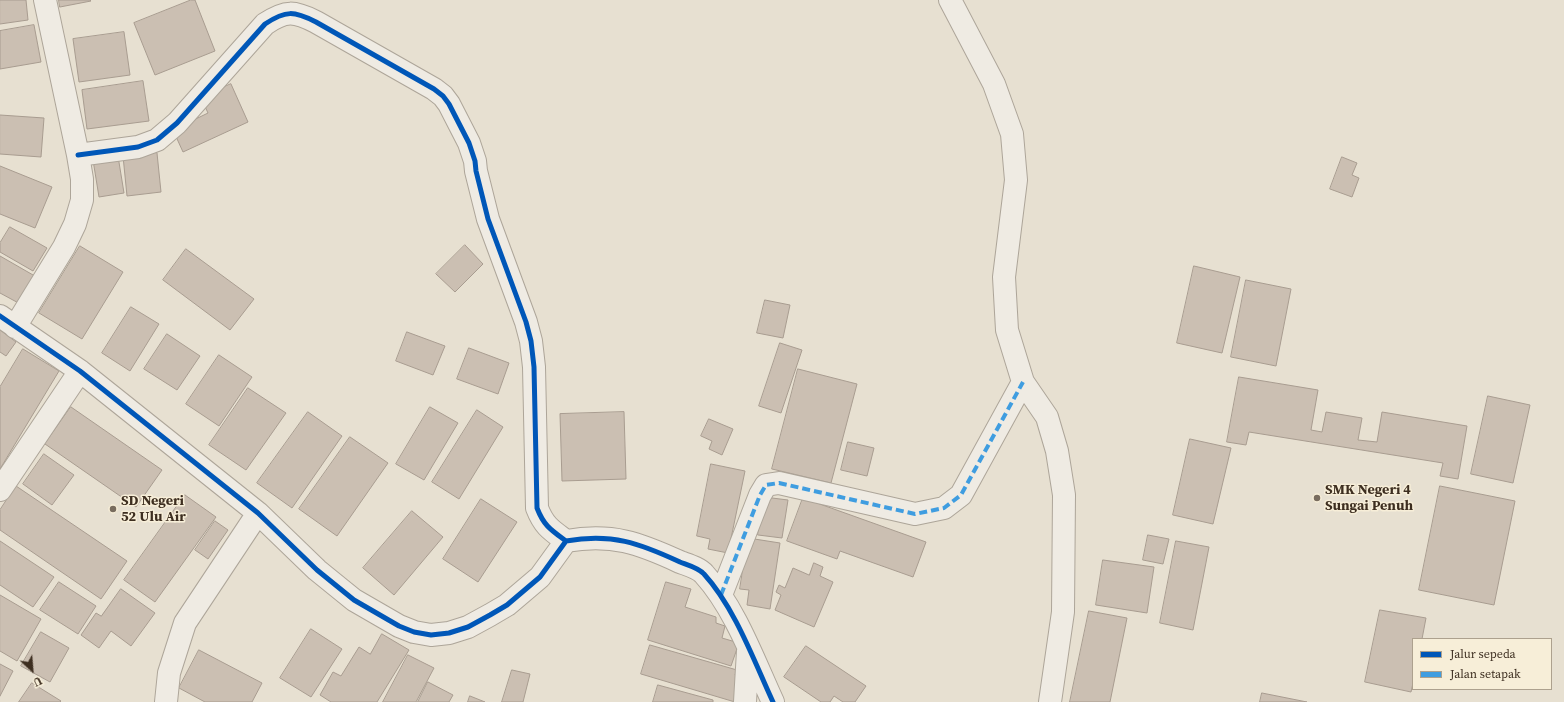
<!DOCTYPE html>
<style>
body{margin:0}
#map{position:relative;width:1564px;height:702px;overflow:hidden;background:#e7e0d1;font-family:"Source Serif 4",serif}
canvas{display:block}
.legend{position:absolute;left:1412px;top:638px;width:140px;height:52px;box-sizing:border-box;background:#f7eed8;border:1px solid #ada18e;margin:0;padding:5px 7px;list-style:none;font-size:12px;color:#3d2e20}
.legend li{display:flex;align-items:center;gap:8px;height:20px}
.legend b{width:20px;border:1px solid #ada18e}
.north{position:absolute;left:12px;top:650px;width:40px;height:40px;-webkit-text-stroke:3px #f7eed8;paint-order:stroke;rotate:154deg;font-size:11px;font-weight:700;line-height:16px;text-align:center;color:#3d2e20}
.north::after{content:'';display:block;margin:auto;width:14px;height:18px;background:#3d2e20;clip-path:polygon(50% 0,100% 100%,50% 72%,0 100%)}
</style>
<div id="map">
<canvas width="1564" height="702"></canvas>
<ul class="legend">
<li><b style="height:5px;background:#0057b8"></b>Jalur sepeda</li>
<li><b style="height:5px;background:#3f9de0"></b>Jalan setapak</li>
</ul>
<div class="north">U</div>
</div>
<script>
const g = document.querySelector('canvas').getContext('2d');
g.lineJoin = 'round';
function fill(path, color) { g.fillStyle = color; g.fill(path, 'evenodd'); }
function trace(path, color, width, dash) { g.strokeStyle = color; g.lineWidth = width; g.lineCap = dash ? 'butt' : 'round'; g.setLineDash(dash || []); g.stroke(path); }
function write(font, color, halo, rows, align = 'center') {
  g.font = font + ' "Source Serif 4",serif'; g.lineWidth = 3; g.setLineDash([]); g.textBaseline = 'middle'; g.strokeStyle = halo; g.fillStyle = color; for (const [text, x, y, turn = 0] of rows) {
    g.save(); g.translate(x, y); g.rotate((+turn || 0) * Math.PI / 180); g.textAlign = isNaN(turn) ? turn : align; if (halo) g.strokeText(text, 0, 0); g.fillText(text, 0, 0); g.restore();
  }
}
const building = new Path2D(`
 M 0,0 L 26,0 L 28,20 L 0,24 Z
 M 59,0 L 90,0 L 91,1 L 60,7 Z
 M 191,0 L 195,0 L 215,51 L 155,75 L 134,23 Z
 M 34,25 L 41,62 L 0,69 L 0,31 Z
 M 124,32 L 130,75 L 79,82 L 73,39 Z
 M 143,81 L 149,121 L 87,129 L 82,90 Z
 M 231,84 L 248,122 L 183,152 L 173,130 L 208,113 L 201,98 Z
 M 0,115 L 44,118 L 41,157 L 0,154 Z
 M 157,153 L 161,192 L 127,196 L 123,156 Z
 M 118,156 L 124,193 L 99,197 L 93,160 Z
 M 1342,157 L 1357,163 L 1352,175 L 1359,178 L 1352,197 L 1330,189 Z
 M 0,166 L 52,187 L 35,228 L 0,214 Z
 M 10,227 L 47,248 L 33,271 L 0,252 L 0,243 Z
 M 465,245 L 483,264 L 455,292 L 436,274 Z
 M 80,246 L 123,272 L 82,339 L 39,313 Z
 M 186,249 L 254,299 L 230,330 L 163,280 Z
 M 0,256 L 40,279 L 24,306 L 0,293 Z
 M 1194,266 L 1240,277 L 1222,353 L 1177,343 Z
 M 1246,280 L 1291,289 L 1276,366 L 1231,357 Z
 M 765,300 L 790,305 L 783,338 L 757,333 Z
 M 131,307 L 159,324 L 130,371 L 102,353 Z
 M 0,330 L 16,342 L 6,356 L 0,352 Z
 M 407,332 L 445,346 L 433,375 L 396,361 Z
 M 167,334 L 200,356 L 177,390 L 144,369 Z
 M 780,343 L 802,350 L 781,413 L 759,406 Z
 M 469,348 L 509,363 L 498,394 L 457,379 Z
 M 23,349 L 59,371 L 0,469 L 0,387 Z
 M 219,355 L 252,377 L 219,426 L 186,404 Z
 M 798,369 L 857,384 L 831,483 L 772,469 Z
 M 1239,377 L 1318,390 L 1311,430 L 1322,432 L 1326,412 L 1362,418 L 1358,440 L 1377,442 L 1382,412 L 1467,426 L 1458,479 L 1440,476 L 1443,463 L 1249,432 L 1246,445 L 1227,442 Z
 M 248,388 L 286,413 L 246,470 L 209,445 Z
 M 1488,396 L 1530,405 L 1513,483 L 1471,474 Z
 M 71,407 L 162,470 L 136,507 L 45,444 Z
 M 430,407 L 458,423 L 424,480 L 396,464 Z
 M 477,410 L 503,427 L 459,499 L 432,482 Z
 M 308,412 L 342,436 L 292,508 L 257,483 Z
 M 624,412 L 626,479 L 562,481 L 560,414 Z
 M 709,419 L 733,429 L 722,455 L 709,449 L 712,441 L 701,436 Z
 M 350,437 L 388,463 L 337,536 L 299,509 Z
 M 1190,439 L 1231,448 L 1213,524 L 1173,515 Z
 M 848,442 L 874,448 L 867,476 L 841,470 Z
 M 44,454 L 74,475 L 52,505 L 23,484 Z
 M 711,464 L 745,471 L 728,553 L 708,549 L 710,539 L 697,536 Z
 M 16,486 L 127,561 L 101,599 L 0,530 L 0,510 Z
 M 1440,486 L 1515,501 L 1494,605 L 1419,590 Z
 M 185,495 L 216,517 L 155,602 L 124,580 Z
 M 764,497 L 788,500 L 782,538 L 758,535 Z
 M 803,498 L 926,542 L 913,577 L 840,551 L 837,559 L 787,541 Z
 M 481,499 L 517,522 L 478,582 L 443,559 Z
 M 412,511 L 443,537 L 394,595 L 363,568 Z
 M 215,521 L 228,530 L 208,559 L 195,550 Z
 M 1148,535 L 1169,539 L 1163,564 L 1143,560 Z
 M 748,538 L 780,543 L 770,609 L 747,605 L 749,590 L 740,589 Z
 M 0,541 L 54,577 L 33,607 L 0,585 Z
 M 1176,541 L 1209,547 L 1193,630 L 1160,623 Z
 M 1103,560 L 1154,567 L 1147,613 L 1096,605 Z
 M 814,563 L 823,567 L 820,576 L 833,582 L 814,627 L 775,610 L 781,595 L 776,592 L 779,585 L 785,588 L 793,568 L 809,575 Z
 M 59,582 L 96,606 L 78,634 L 40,610 Z
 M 666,582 L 691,589 L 685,607 L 716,617 L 716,623 L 725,626 L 722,638 L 739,643 L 731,666 L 648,640 Z
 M 121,589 L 155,613 L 131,646 L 111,631 L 99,648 L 81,635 L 96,613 L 101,616 Z
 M 0,595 L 41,619 L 17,661 L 0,651 Z
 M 1380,610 L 1426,618 L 1422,639 L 1413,639 L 1413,683 L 1411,692 L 1365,682 Z
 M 1089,611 L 1127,618 L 1110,702 L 1070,702 Z
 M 311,629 L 342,649 L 311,697 L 280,678 Z
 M 41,632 L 69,648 L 50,682 L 21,666 Z
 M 382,634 L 409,650 L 377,702 L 331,702 L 320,695 L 333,672 L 341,676 L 359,647 L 370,654 Z
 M 650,645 L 737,670 L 735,675 L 742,678 L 735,702 L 641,674 Z
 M 806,646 L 866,686 L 855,702 L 843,702 L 834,696 L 830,702 L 821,702 L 784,677 Z
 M 199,650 L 262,683 L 252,702 L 205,702 L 179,688 Z
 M 408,655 L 434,668 L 416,702 L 383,702 Z
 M 0,664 L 13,671 L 0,696 Z
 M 512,670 L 530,674 L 523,702 L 502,702 Z
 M 428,682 L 453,695 L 449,702 L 418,702 Z
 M 32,683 L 61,701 L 60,702 L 19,702 Z
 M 658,685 L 713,700 L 713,702 L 653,702 Z
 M 1262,693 L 1307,702 L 1260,702 Z
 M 470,696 L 485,702 L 468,702 Z`);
const minor = new Path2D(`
 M 950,0 L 994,84 L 1012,134 L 1016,180 L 1004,277 L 1007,330 L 1023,382 L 1047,417 L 1057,451 L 1064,495 L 1063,612 L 1050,702
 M 78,155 L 138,147 L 157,140 L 177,123 L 265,24 C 286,10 294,11 316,22 L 434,89 L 443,96 L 449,104 L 469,143 L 475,161 L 476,171 L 488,219 L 526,322 L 531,341 L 534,367 L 537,508 C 544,526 551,530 566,541
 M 0,316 L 80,371 L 258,513 L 317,570 L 354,600 L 399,626 L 414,632 L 431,635 L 449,633 L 468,627 L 490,615 L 507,605 L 540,577 L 566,541 C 612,533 639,543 680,562 C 688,565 699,568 704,574 C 735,608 754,661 773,702
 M 15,327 L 64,247 L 75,224 L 82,200 L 82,179 L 78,155 L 45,0
 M 0,490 L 80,371
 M 721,595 L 760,495 L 766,485 L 779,483 L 915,514 L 944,508 L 961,495 L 1023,382
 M 166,702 L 169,673 L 185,623 L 258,513
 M 745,702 L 748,651`);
const quiet = new Path2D(`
 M 721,595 L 760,495 L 766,485 L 779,483 L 915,514 L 944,508 L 961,495 L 1023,382`);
const cycleway = new Path2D(`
 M 78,155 L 138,147 L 157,140 L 177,123 L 265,24 C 286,10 294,11 316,22 L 434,89 L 443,96 L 449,104 L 469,143 L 475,161 L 476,171 L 488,219 L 526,322 L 531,341 L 534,367 L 537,508 C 544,526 551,530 566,541
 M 0,316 L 80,371 L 258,513 L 317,570 L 354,600 L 399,626 L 414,632 L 431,635 L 449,633 L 468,627 L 490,615 L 507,605 L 540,577 L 566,541 C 612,533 639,543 680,562 C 688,565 699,568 704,574 C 735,608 754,661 773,702`);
const markers = [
 [1317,498,4,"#786c5e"],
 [113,509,4,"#786c5e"]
];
const poiNames = [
 ["SMK Negeri 4",1325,490],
 ["Sungai Penuh",1325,506],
 ["SD Negeri",121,501],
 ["52 Ulu Air",121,517]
];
fill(building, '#cbbfb2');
trace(building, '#a89c90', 1);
trace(minor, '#ada599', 24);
trace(minor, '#efebe3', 22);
trace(quiet, '#3f9de0', 4, [8, 4]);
trace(cycleway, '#0057b8', 5);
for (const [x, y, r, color] of markers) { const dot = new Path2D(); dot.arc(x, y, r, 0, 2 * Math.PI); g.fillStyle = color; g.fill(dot); trace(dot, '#f7eed8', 1.5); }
write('bold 14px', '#3d2e20', '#f7eed8', poiNames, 'left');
</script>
